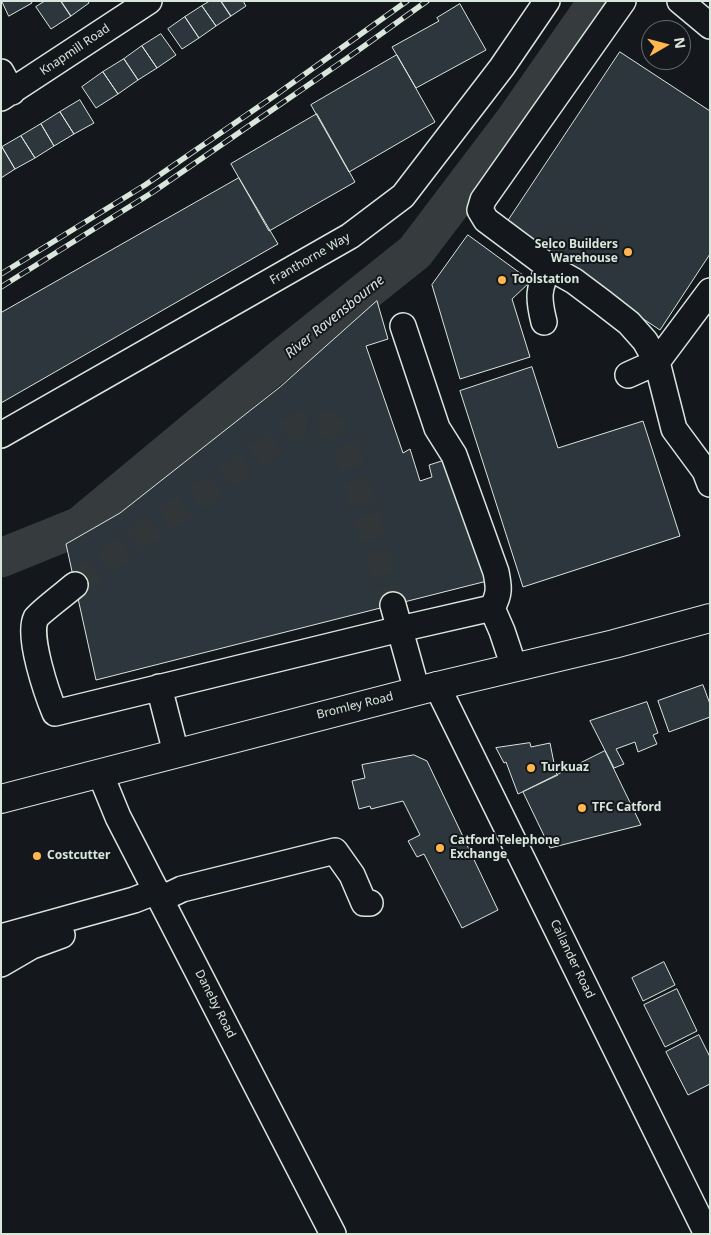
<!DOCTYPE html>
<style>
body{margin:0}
#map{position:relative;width:711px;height:1235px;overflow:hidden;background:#14181c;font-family:"Noto Sans",sans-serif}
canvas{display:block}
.frame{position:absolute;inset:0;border:2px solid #d8e6dc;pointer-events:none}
.north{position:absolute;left:641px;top:20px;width:50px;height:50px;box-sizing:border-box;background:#14181c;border:1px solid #626a69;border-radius:50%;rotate:82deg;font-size:14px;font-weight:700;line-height:20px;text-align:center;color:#d8e6dc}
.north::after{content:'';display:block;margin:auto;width:18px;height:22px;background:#ffb74d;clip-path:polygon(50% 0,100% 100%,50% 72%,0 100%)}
</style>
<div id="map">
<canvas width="711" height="1235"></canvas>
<div class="frame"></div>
<div class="north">N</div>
</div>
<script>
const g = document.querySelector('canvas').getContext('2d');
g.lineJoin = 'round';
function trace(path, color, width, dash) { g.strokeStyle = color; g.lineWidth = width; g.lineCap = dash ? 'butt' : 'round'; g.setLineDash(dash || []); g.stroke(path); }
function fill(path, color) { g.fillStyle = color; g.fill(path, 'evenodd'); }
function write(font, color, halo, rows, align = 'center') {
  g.font = font + ' "Noto Sans",sans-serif'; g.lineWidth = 4; g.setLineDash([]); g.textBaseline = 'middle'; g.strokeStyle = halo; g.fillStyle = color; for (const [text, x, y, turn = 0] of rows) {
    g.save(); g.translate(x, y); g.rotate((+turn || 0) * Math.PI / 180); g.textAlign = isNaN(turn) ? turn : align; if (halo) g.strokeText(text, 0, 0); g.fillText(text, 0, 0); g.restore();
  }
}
const river = new Path2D(`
 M 1,558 L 80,526 L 286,355 L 415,252 L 515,120 L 598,1`);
const building = new Path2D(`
 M 2,1 L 31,1 L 32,3 L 9,16 Z
 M 45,1 L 61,1 L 71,16 L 51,29 L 36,7 Z
 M 61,1 L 88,1 L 89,3 L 71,16 Z
 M 210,1 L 221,1 L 231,16 L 216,26 L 202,6 Z
 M 221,1 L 243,1 L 246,6 L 231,16 Z
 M 460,4 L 486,50 L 416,88 L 392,47 L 439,21 L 437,18 Z
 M 202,6 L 216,26 L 199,38 L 185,17 Z
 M 185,17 L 199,38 L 182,49 L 168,29 Z
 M 161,34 L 176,55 L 157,68 L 142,46 Z
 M 142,46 L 157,68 L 138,80 L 124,59 Z
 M 620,52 L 710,111 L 710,254 L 660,330 L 504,227 Z
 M 397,55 L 435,122 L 349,172 L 311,105 Z
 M 124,59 L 138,80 L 118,94 L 103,72 Z
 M 103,72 L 118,94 L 96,108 L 82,87 Z
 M 80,100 L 94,123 L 74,134 L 60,112 Z
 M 60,112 L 74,134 L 54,146 L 41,124 Z
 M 317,114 L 355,182 L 269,231 L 231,164 Z
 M 41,124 L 54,146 L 35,158 L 21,136 Z
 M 21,136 L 35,158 L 15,169 L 2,147 Z
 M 2,147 L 15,169 L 1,178 L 1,148 Z
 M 239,178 L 278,244 L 1,403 L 1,313 Z
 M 468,235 L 531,281 L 512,299 L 530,357 L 460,379 L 432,285 Z
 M 377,301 L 388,339 L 366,346 L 403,453 L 410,449 L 420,481 L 432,477 L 429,465 L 451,458 L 491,580 L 96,680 L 66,544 L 120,513 L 280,387 Z
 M 532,367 L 558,448 L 643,421 L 680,536 L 523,587 L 460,391 Z
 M 703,685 L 710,704 L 710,717 L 669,732 L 658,701 Z
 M 647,702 L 658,733 L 653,735 L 657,744 L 638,752 L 635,742 L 616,749 L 624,764 L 614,768 L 590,721 Z
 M 530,743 L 531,747 L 550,743 L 556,773 L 558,775 L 518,794 L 506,762 L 504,763 L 496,748 Z
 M 605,751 L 641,825 L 550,848 L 523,792 Z
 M 414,755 L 427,761 L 498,910 L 462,928 L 424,854 L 417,857 L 408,841 L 420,835 L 403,801 L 371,809 L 370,806 L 359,809 L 352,781 L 365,778 L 362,765 Z
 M 664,962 L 675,985 L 643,1001 L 632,978 Z
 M 677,989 L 697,1031 L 665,1047 L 644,1005 Z
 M 699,1035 L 710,1057 L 710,1084 L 688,1095 L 666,1052 Z`);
const minorTunnel = new Path2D(`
 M 75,585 L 145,533 L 219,483 L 301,423 L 328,424 L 342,435 L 393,605`);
const minor = new Path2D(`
 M 680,1 L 710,26
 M 1,72 L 12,92
 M 1,98 L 149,1
 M 549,267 L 486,220 L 480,210 L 483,200 L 623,1
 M 544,322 C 538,298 538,289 549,267 L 574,281 L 602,302 L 629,323 L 645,341 L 657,362 L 674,429 L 705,471 L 710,484
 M 403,326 L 437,428 L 454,455 L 496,572 C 499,587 500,594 492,608
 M 628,375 L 657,362 L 710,291
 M 1,435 L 350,236 L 403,196 L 502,67 L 547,1
 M 75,585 C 68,591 39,613 36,618 C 27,636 47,694 55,713 L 400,629 L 492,608 L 502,631 L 514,667
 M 393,605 L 417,691
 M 437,686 L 707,1234
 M 159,687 L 176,753
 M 100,773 L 118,817 L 333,1234
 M 161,899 L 182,889 L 335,851 L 352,875 L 364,903 L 370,903
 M 1,937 L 134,900 L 157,891
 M 1,964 L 32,946 L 62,935`);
const major = new Path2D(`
 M 1,799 L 437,686`);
const highway = new Path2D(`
 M 437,686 L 614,644 L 710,618`);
const rail = new Path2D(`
 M 1,274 L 145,185 L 277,94 L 407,1
 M 1,287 L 153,192 L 346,59 L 427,1`);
const markers = [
 [628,252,5,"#ffb74d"],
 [502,280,5,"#ffb74d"],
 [531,768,5,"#ffb74d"],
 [582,808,5,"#ffb74d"],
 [440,848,5,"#ffb74d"],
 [37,856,5,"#ffb74d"]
];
const streetNames = [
 ["Knapmill Road",75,50,-34],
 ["Franthorne Way",310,259,-30],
 ["Bromley Road",355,706,-14],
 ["Callander Road",572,959,64],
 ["Daneby Road",215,1004,63]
];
const poiNames = [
 ["Selco Builders",618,245,"right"],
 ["Warehouse",618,259,"right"],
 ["Toolstation",512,280],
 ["Turkuaz",541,768],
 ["TFC Catford",592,808],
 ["Catford Telephone",450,841],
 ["Exchange",450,855],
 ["Costcutter",47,856]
];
const waterNames = [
 ["River Ravensbourne",335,317,-39]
];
trace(river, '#363b3e', 39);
fill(building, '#2c363c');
trace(building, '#d8e6dc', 1);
trace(minorTunnel, '#313739', 25, [25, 12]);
trace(minor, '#d8e6dc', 28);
trace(major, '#d8e6dc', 30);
trace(highway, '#d8e6dc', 30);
trace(minor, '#14181c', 25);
trace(major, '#14181c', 28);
trace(highway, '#14181c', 28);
trace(rail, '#d8e6dc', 5.5);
trace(rail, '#14181c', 4, [11]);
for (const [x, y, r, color] of markers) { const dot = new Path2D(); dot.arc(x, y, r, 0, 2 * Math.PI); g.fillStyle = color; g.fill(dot); trace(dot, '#14181c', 2); }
write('12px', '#d8e6dc', '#14181c', streetNames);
write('bold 12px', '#d8e6dc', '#14181c', poiNames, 'left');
write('italic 14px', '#d8e6dc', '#14181c', waterNames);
</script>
